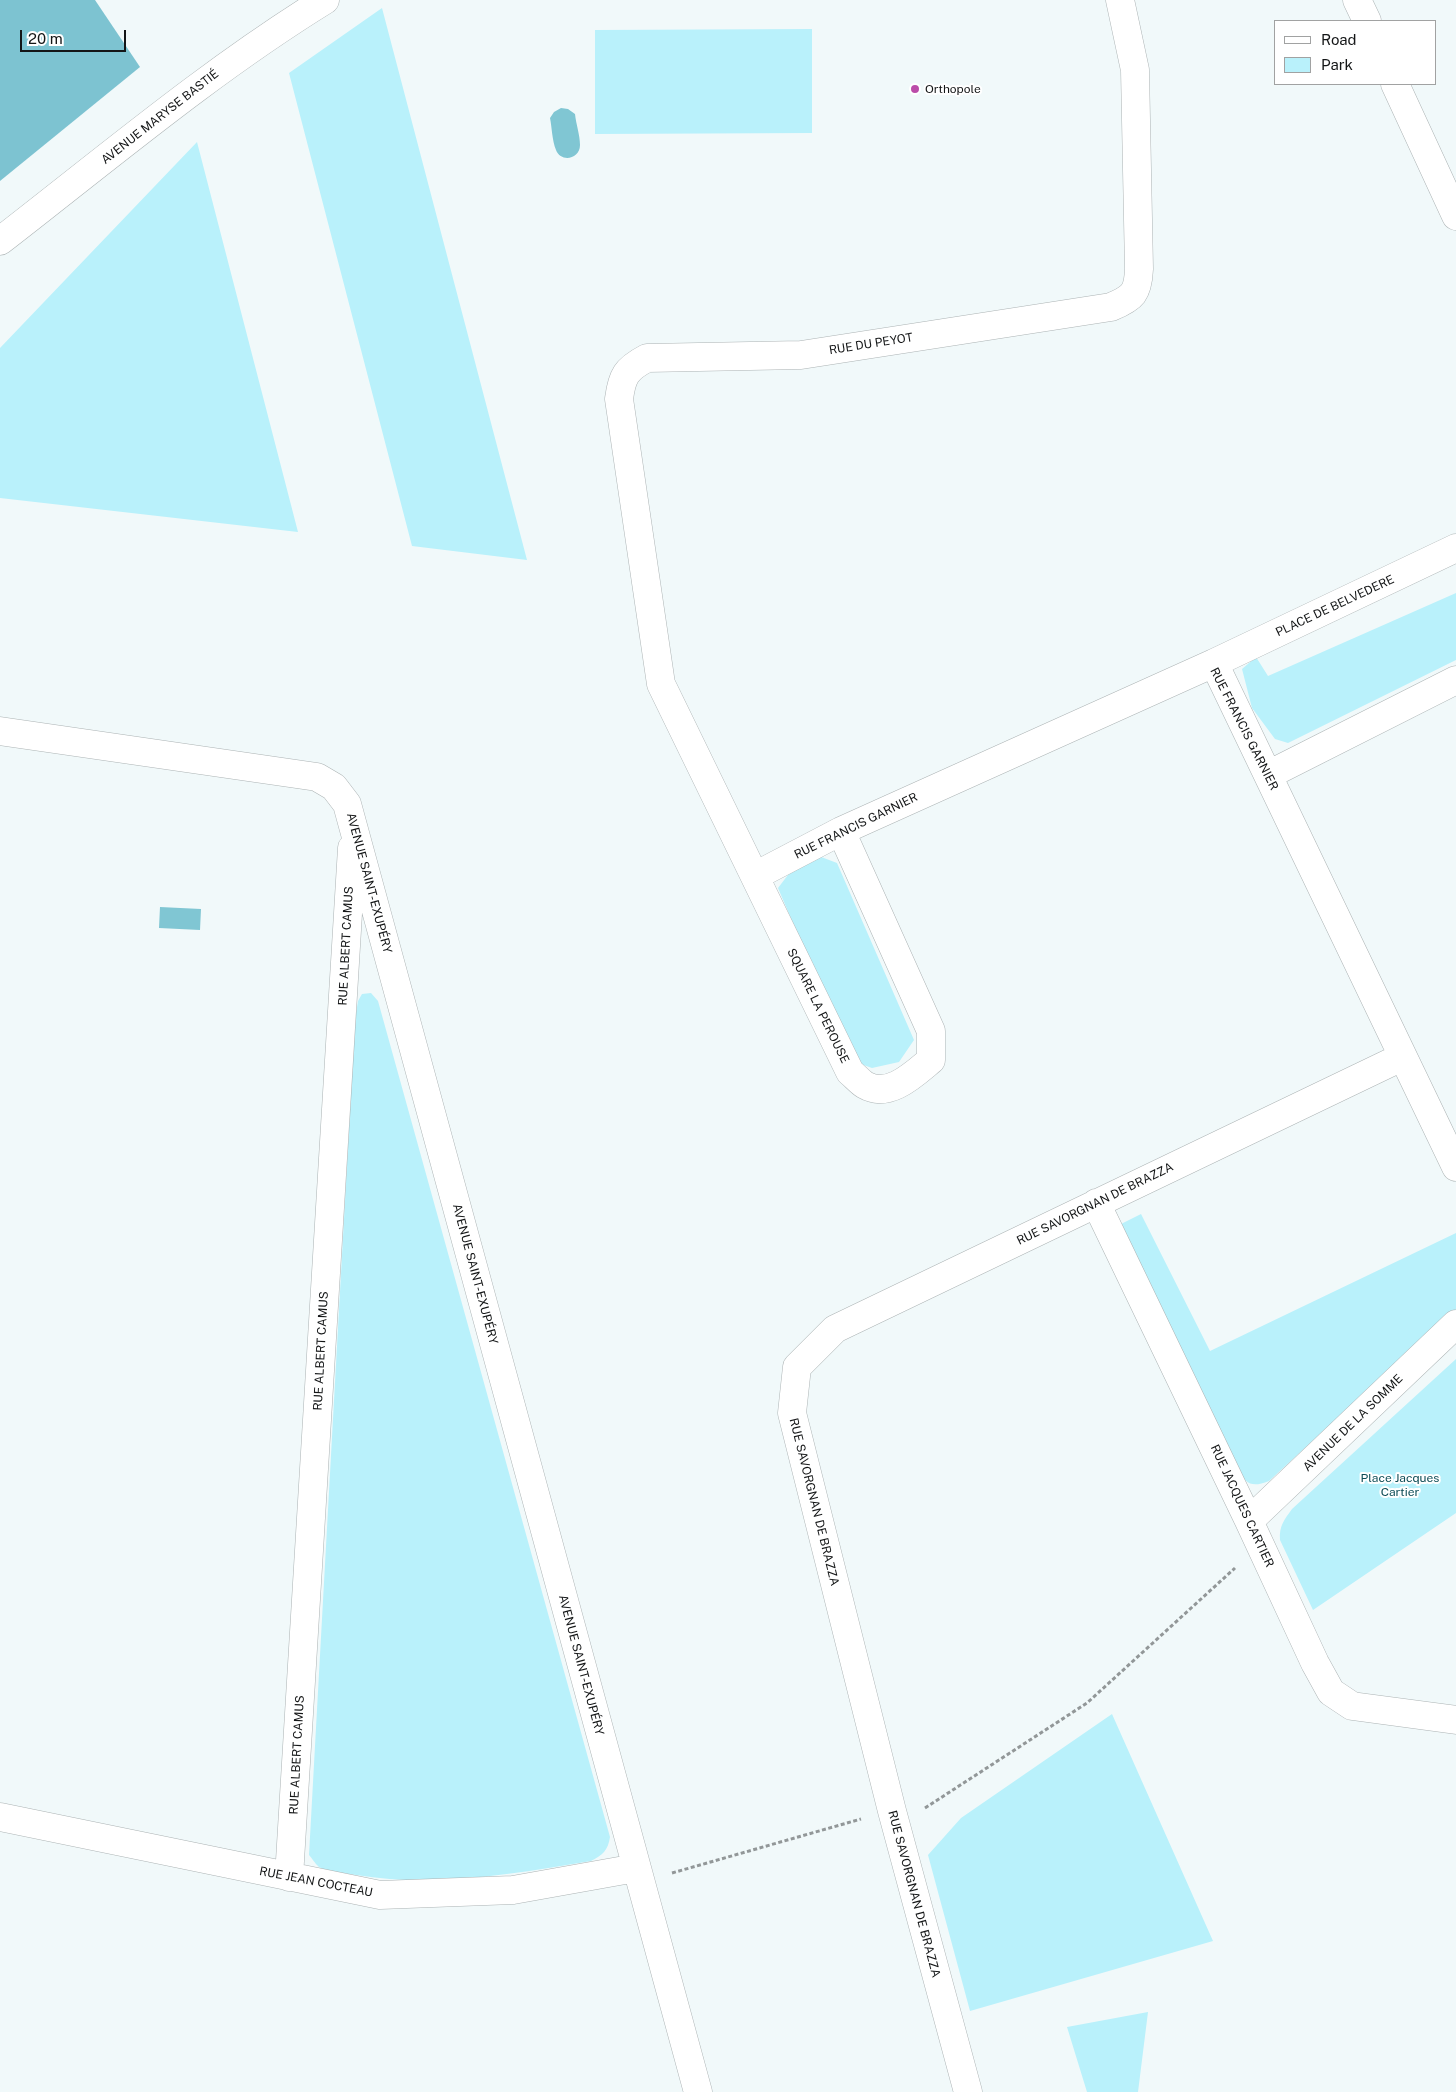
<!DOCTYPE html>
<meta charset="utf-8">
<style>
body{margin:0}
#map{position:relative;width:1456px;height:2092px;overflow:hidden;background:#f1f9fa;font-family:"Public Sans",sans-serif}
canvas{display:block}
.legend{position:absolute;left:1274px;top:20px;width:162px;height:65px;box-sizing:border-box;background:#fff;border:1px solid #a1a2a2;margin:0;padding:6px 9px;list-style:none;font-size:15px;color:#141617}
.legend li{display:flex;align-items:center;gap:10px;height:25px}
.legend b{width:25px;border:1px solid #a1a2a2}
.scale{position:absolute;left:20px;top:30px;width:106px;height:22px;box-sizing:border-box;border:2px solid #141617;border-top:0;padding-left:6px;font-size:15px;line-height:18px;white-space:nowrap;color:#141617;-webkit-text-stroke:4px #fff;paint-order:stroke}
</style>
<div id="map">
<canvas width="1456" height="2092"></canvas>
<ul class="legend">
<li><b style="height:6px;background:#fff"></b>Road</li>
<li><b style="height:14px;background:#b9f1fb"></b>Park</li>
</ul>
<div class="scale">20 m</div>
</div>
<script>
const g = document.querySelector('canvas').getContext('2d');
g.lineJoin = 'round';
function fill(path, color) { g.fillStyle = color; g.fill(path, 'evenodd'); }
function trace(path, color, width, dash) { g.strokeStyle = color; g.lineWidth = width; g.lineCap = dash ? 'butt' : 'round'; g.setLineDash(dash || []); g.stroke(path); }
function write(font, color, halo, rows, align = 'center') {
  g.font = font + ' "Public Sans",sans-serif'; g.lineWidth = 4; g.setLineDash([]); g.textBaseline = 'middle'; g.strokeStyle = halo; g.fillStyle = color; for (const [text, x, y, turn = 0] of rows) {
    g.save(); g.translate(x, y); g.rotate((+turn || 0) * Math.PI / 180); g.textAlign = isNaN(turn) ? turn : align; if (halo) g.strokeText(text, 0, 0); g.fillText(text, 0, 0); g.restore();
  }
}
const green = new Path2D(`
 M 382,8 L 527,560 L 412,546 L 289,73 Z
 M 812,29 L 812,133 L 595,134 L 595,30 Z
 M 197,142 L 298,532 L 0,498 L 0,348 Z
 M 1456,593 L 1456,660 L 1288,743 L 1275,739 L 1252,708 L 1242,669 L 1256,657 L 1268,676 Z
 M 816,855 L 837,863 L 914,1040 L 899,1062 L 872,1068 L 852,1061 L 778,888 L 794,867 Z
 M 371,993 L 378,1001 L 610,1837 C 608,1850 603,1855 591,1861 C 512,1874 436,1888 356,1875 C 344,1873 329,1873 319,1867 C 315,1864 312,1858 309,1855 L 355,1019 L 358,1001 L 362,994 Z
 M 1141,1214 L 1210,1351 L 1456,1233 L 1456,1309 L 1269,1481 C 1251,1488 1247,1484 1236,1469 L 1117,1226 Z
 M 1456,1359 L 1456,1513 L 1313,1610 L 1280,1540 C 1279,1526 1284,1520 1292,1509 Z
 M 1112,1714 L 1213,1941 L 970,2011 L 928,1855 L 961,1818 Z
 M 1148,2012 L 1138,2092 L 1087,2092 L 1067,2027 Z`);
const forest = new Path2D(`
 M 0,0 L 95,0 L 140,67 L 0,181 Z`);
const water = new Path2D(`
 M 561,108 L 568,109 L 575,114 C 576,124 580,135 580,145 C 580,159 561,163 556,150 C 552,140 552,128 550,118 L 554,112 Z
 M 160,907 L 201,909 L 200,930 L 159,928 Z`);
const path = new Path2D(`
 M 925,1808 L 1087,1703 L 1235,1568
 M 672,1873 L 861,1819`);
const minor = new Path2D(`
 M 1357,0 L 1367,21
 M 1395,84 L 1456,216
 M 0,241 C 106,159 210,71 325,0
 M 1214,663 L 1456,548
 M 0,731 L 317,777 L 334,787 L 347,804 L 698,2092
 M 1268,775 L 1456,680
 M 841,831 L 931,1031 L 931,1060 C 914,1074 889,1099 865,1085 C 860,1082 855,1076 850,1072 L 661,684 L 619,399 C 622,376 626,369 647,358 L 801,355 L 1111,307 C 1133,298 1138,293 1139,269 L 1135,70 L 1120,0
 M 755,876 L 841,831 L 1214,663 L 1456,1167
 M 1096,1203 L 1249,1521 L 1315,1663 L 1331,1692 L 1352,1706 L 1456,1720
 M 1249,1521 L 1456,1324
 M 0,1817 L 380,1895 L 513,1890 L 636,1868
 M 289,1877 L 352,848
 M 968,2092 L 892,1811 L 792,1413 L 797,1367 L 835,1329 L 1402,1057`);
const markers = [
 [915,89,5,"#bb4ca9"]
];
const poiNames = [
 ["Orthopole",925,89]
];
const streetNames = [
 ["AVENUE MARYSE BASTIÉ",160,117,-38],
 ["RUE DU PEYOT",871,344,-9],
 ["PLACE DE BELVEDERE",1335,606,-25],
 ["RUE FRANCIS GARNIER",1244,729,63],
 ["RUE FRANCIS GARNIER",856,826,-26],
 ["AVENUE SAINT-EXUPÉRY",369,883,75],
 ["RUE ALBERT CAMUS",346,946,-87],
 ["SQUARE LA PEROUSE",818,1006,64],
 ["RUE SAVORGNAN DE BRAZZA",1095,1204,-26],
 ["AVENUE SAINT-EXUPÉRY",475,1274,75],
 ["RUE ALBERT CAMUS",321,1351,-87],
 ["AVENUE DE LA SOMME",1353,1423,-44],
 ["RUE SAVORGNAN DE BRAZZA",814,1502,76],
 ["RUE JACQUES CARTIER",1242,1506,65],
 ["AVENUE SAINT-EXUPÉRY",581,1665,75],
 ["RUE ALBERT CAMUS",297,1755,-87],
 ["RUE JEAN COCTEAU",316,1882,11],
 ["RUE SAVORGNAN DE BRAZZA",914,1894,75]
];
const parkNames = [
 ["Place Jacques",1400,1478],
 ["Cartier",1400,1492]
];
fill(green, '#b9f1fb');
fill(forest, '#7dc3d1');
fill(water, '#80c6d3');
trace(minor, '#acb3b4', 29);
trace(path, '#929798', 3, [4, 2.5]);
trace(minor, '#fff', 28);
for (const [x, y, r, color] of markers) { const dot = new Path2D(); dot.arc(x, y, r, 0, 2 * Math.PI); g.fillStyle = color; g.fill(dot); trace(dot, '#fff', 2); }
write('12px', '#141617', '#fff', poiNames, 'left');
write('12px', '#141617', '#fff', streetNames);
write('12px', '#0d4c56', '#fff', parkNames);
</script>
